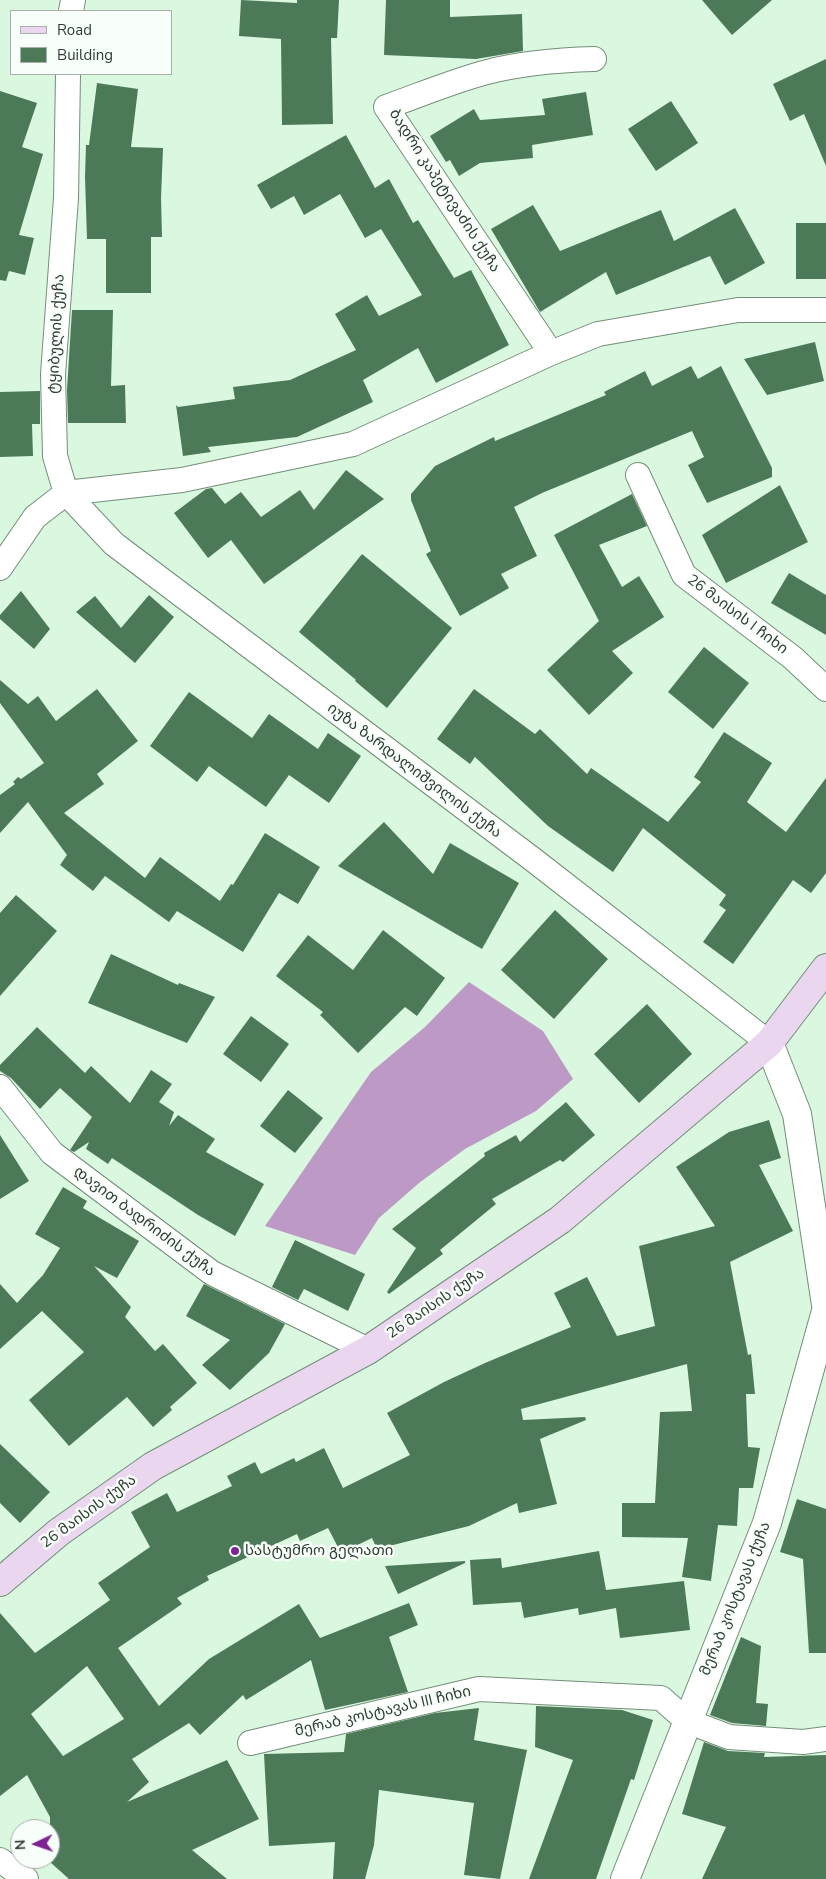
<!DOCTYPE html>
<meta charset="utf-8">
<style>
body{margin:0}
#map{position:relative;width:826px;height:1879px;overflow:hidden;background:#daf8e0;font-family:"Nunito Sans",sans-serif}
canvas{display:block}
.legend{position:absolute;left:10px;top:10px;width:162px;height:65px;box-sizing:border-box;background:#f8fef9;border:1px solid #a9b1aa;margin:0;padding:6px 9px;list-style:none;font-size:15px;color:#323e34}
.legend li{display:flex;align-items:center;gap:10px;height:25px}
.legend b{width:25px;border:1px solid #a9b1aa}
.north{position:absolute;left:10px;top:1819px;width:50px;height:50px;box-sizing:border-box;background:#f8fef9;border:1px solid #a9b1aa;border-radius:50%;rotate:267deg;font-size:14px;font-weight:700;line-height:20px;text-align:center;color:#323e34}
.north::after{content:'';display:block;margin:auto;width:18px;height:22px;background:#7e2492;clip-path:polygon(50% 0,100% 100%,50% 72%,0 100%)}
</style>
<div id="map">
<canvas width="826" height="1879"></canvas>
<ul class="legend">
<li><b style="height:6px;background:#ebd6ef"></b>Road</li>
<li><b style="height:14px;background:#4c7a58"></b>Building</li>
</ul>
<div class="north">N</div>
</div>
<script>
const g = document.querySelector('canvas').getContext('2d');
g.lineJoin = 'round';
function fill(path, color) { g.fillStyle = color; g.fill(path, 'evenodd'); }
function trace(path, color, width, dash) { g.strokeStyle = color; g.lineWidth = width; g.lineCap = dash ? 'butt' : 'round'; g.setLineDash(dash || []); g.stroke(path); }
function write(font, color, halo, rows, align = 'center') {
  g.font = font + ' "Nunito Sans","Noto Sans Georgian",sans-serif'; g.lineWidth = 5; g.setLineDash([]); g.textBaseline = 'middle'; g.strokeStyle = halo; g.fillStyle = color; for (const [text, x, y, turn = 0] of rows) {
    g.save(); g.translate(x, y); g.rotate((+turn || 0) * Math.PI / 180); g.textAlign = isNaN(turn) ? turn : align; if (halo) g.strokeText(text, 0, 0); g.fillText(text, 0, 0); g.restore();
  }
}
const forest = new Path2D(`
 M 469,982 L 543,1031 L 573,1079 L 536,1111 L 465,1149 L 419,1183 L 379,1218 L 355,1255 L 265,1226 L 371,1072 L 425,1027 Z`);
const building = new Path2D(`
 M 241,0 L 297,3 L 297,0 L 339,0 L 337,38 L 331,38 L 333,124 L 282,125 L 281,39 L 239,36 Z
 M 386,0 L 450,0 L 450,17 L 522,14 L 523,51 L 476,59 L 384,55 Z
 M 702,0 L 772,0 L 732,35 Z
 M 826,59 L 826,166 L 804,114 L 790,121 L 773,84 Z
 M 97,83 L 138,89 L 131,147 L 163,148 L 161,198 L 162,237 L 151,237 L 151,293 L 106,293 L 106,239 L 87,239 L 85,177 L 86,145 L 89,145 Z
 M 0,91 L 37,103 L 22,147 L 43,154 L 19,235 L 34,238 L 25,275 L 9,271 L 6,281 L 0,280 Z
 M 586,92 L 593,135 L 532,145 L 533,158 L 480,163 L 459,176 L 450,160 L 446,162 L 430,136 L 474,109 L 480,120 L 545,115 L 542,99 Z
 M 671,101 L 698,143 L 656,171 L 628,129 Z
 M 346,135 L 375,188 L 389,179 L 413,223 L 418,220 L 454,278 L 471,270 L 509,345 L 436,383 L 418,348 L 363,380 L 373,402 L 297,437 L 208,447 L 211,452 L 183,456 L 176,405 L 178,407 L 235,399 L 233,387 L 290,380 L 356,350 L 335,314 L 367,295 L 379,316 L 422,295 L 381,229 L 365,238 L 340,194 L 304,215 L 294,196 L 271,209 L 257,185 Z
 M 533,205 L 560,251 L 661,210 L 674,241 L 735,208 L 765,263 L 725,285 L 710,256 L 616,295 L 606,272 L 540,312 L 491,229 Z
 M 796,223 L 826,223 L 826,279 L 796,279 Z
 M 72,310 L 113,310 L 111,386 L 125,385 L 126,423 L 68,423 L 67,390 Z
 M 815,342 L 824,381 L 767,395 L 744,359 Z
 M 691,366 L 698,379 L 721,366 L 772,468 L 772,477 L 707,503 L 688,465 L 704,457 L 692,431 L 542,493 L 514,507 L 537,556 L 501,574 L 509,588 L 460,616 L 426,554 L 431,551 L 411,500 L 411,494 L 435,466 L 494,437 L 495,441 L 606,395 L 604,392 L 645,371 L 652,386 Z
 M 40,391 L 40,424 L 32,424 L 33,456 L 0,457 L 0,392 Z
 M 346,470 L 384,499 L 264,584 L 231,540 L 208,558 L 174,513 L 206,489 L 212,488 L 225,504 L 241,492 L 261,517 L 300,490 L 314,510 Z
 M 780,485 L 808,542 L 726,583 L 702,535 Z
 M 632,494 L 647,526 L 599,545 L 622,587 L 639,576 L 664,617 L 612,651 L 633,673 L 589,715 L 547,670 L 599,621 L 554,535 Z
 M 362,554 L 452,628 L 387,708 L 355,681 L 356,680 L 299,632 Z
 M 789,573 L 826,595 L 826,635 L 771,603 Z
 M 21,591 L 50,629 L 34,649 L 0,619 L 0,615 Z
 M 149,595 L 174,617 L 135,663 L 76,612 L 95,596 L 121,628 Z
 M 704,647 L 749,683 L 713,729 L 668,692 Z
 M 0,680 L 28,704 L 38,696 L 56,721 L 97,689 L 138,741 L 97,774 L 104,784 L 64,813 L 145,878 L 160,857 L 220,901 L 231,884 L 233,885 L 265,833 L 320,867 L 298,904 L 279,893 L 243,952 L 177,911 L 169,922 L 105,876 L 93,891 L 60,865 L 67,855 L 28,802 L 0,833 L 0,795 L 15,784 L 13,782 L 18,777 L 21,779 L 44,763 L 0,703 Z
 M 474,689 L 535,734 L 540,729 L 587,774 L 591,768 L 668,822 L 701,782 L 694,777 L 724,732 L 772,763 L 747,802 L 786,832 L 826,778 L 826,873 L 811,893 L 793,880 L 733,964 L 703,942 L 726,910 L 719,905 L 726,895 L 643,828 L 613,872 L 548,826 L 475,757 L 470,764 L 437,739 Z
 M 189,692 L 252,738 L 269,714 L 318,749 L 328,733 L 361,756 L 329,803 L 289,775 L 266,807 L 209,766 L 197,782 L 150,746 Z
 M 384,822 L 433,874 L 450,843 L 519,883 L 482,949 L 338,866 Z
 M 16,895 L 57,931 L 0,996 L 0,913 Z
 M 555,910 L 608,959 L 554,1019 L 501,970 Z
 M 383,930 L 445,978 L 417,1016 L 405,1007 L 358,1053 L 320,1015 L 323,1012 L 276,976 L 308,935 L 353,970 Z
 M 111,954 L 178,985 L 179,983 L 215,997 L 187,1043 L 88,1003 Z
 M 647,1004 L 692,1054 L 639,1103 L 594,1054 Z
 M 251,1016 L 289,1044 L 261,1082 L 223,1054 Z
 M 37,1027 L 85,1073 L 91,1066 L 130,1103 L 151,1070 L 172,1084 L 159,1102 L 174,1112 L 169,1126 L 178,1115 L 215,1139 L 206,1152 L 264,1184 L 235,1236 L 198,1215 L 112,1158 L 108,1164 L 86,1149 L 89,1142 L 74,1152 L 70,1150 L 92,1117 L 60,1088 L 40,1109 L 11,1078 L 0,1071 L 0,1065 Z
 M 288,1090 L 323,1118 L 295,1153 L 260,1126 Z
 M 566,1102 L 595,1135 L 563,1162 L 560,1160 L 492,1199 L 496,1204 L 440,1250 L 443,1254 L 389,1294 L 387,1292 L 416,1248 L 392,1229 L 485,1156 L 484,1153 L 516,1135 L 520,1142 Z
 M 769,1120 L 781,1158 L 759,1165 L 793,1231 L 730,1262 L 748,1355 L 751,1354 L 755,1394 L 746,1394 L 748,1447 L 760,1448 L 753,1488 L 739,1488 L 737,1526 L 718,1525 L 711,1581 L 682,1577 L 688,1538 L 622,1537 L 622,1503 L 655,1503 L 660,1412 L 692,1411 L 687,1364 L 521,1409 L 523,1420 L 585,1417 L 586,1420 L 540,1439 L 557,1504 L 519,1513 L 517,1503 L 469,1526 L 377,1549 L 372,1538 L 341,1553 L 328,1528 L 300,1541 L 297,1534 L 207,1576 L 209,1580 L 177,1598 L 182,1604 L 118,1648 L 159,1706 L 209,1659 L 299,1604 L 320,1638 L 409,1603 L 418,1625 L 389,1637 L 408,1692 L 325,1710 L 311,1660 L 246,1700 L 243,1695 L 200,1735 L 189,1723 L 132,1759 L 149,1782 L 127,1802 L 227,1760 L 259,1819 L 192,1850 L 227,1879 L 69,1879 L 50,1862 L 50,1817 L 27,1775 L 0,1796 L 0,1613 L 35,1653 L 110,1600 L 98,1583 L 150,1547 L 131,1512 L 167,1493 L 177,1512 L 232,1486 L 227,1476 L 255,1462 L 261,1474 L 294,1458 L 296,1462 L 324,1448 L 343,1488 L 410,1455 L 387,1413 L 444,1382 L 485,1363 L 571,1327 L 554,1293 L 587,1277 L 617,1336 L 655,1326 L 639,1246 L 715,1226 L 676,1167 L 729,1132 ZM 87,1666 L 124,1719 L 63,1756 L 31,1714 Z
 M 0,1135 L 29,1181 L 0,1199 Z
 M 63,1187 L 87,1201 L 83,1208 L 139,1241 L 117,1278 L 94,1266 L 131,1307 L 125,1317 L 155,1351 L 163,1344 L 197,1383 L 170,1407 L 172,1410 L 153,1427 L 127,1397 L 69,1446 L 29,1400 L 84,1352 L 42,1311 L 0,1349 L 0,1284 L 17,1303 L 43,1275 L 60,1248 L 35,1234 Z
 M 295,1240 L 365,1274 L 348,1311 L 304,1289 L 298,1300 L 272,1287 Z
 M 204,1284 L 285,1324 L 269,1353 L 230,1390 L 202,1365 L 230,1340 L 186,1316 Z
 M 0,1444 L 50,1492 L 20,1523 L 0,1503 Z
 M 797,1499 L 826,1509 L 826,1653 L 809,1653 L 803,1559 L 780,1552 Z
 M 599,1551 L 606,1590 L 684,1581 L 690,1630 L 620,1638 L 616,1608 L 579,1615 L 578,1608 L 524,1618 L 521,1602 L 473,1605 L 470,1560 L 501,1558 L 502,1568 Z
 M 465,1561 L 465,1563 L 398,1594 L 385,1566 Z
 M 741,1637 L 761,1646 L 756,1703 L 768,1704 L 766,1726 L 732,1723 L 710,1715 Z
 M 536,1706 L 622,1710 L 653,1720 L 634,1780 L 631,1779 L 596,1879 L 529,1879 L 573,1760 L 535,1747 Z
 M 479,1708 L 474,1740 L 527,1750 L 500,1879 L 464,1875 L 474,1803 L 379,1790 L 374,1845 L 365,1879 L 333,1879 L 335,1842 L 269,1846 L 264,1754 L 344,1752 L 346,1734 L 435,1713 Z
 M 704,1742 L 728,1751 L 765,1753 L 764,1757 L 826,1755 L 826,1879 L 702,1879 L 726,1827 L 682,1814 Z`);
const minor = new Path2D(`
 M 71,11 L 73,0
 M 68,74 L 66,198 L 53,374 L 55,456 L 66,493 L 114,544 L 531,858 L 769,1043
 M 551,353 L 386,107 C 420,95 453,81 487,72 C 522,63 558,60 594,59
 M 638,475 L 684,575 L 793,658 L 826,689
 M 66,493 L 182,480 L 353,444 L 551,353 L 598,334 L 738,310 L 826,310
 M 0,568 L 35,517 L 66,493
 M 0,1087 L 52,1153 L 212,1273 L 368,1350
 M 250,1743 L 479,1689 L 661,1698 L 687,1721 L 729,1737 L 803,1742 L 826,1739
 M 0,1860 L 26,1879`);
const tertiary = new Path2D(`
 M 769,1043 L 797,1114 L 826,1305
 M 625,1879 L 767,1523 L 826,1311`);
const secondary = new Path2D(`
 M 0,1582 L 59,1532 L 153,1466 L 368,1350 L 560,1220 L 769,1043 L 826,968`);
const markers = [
 [235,1551,5,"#7e2492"]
];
const streetNames = [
 ["ბადრი კაპეტივაძის ქუჩა",444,191,57],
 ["ტყიბულის ქუჩა",57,334,-87],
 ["26 მაისის I ჩიხი",737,615,37],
 ["იუზა ზარდალიშვილის ქუჩა",414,771,37],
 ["დავით ბადრიძის ქუჩა",144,1222,37],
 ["26 მაისის ქუჩა",436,1304,-34],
 ["26 მაისის ქუჩა",89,1512,-36],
 ["მერაბ კოსტავას ქუჩა",736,1599,-68],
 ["მერაბ კოსტავას III ჩიხი",383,1712,-13]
];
const poiNames = [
 ["სასტუმრო გელათი",245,1551]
];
fill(forest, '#bd9ac6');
fill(building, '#4c7a58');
trace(minor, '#738e79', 26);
trace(tertiary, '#738e79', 30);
trace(secondary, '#738e79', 30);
trace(minor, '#fff', 24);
trace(tertiary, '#fff', 28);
trace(secondary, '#ebd6ef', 28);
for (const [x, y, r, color] of markers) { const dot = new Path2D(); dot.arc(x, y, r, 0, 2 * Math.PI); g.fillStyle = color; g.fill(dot); trace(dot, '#f8fef9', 2); }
write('15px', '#323e34', '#f8fef9', streetNames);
write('15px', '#323e34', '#f8fef9', poiNames, 'left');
</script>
